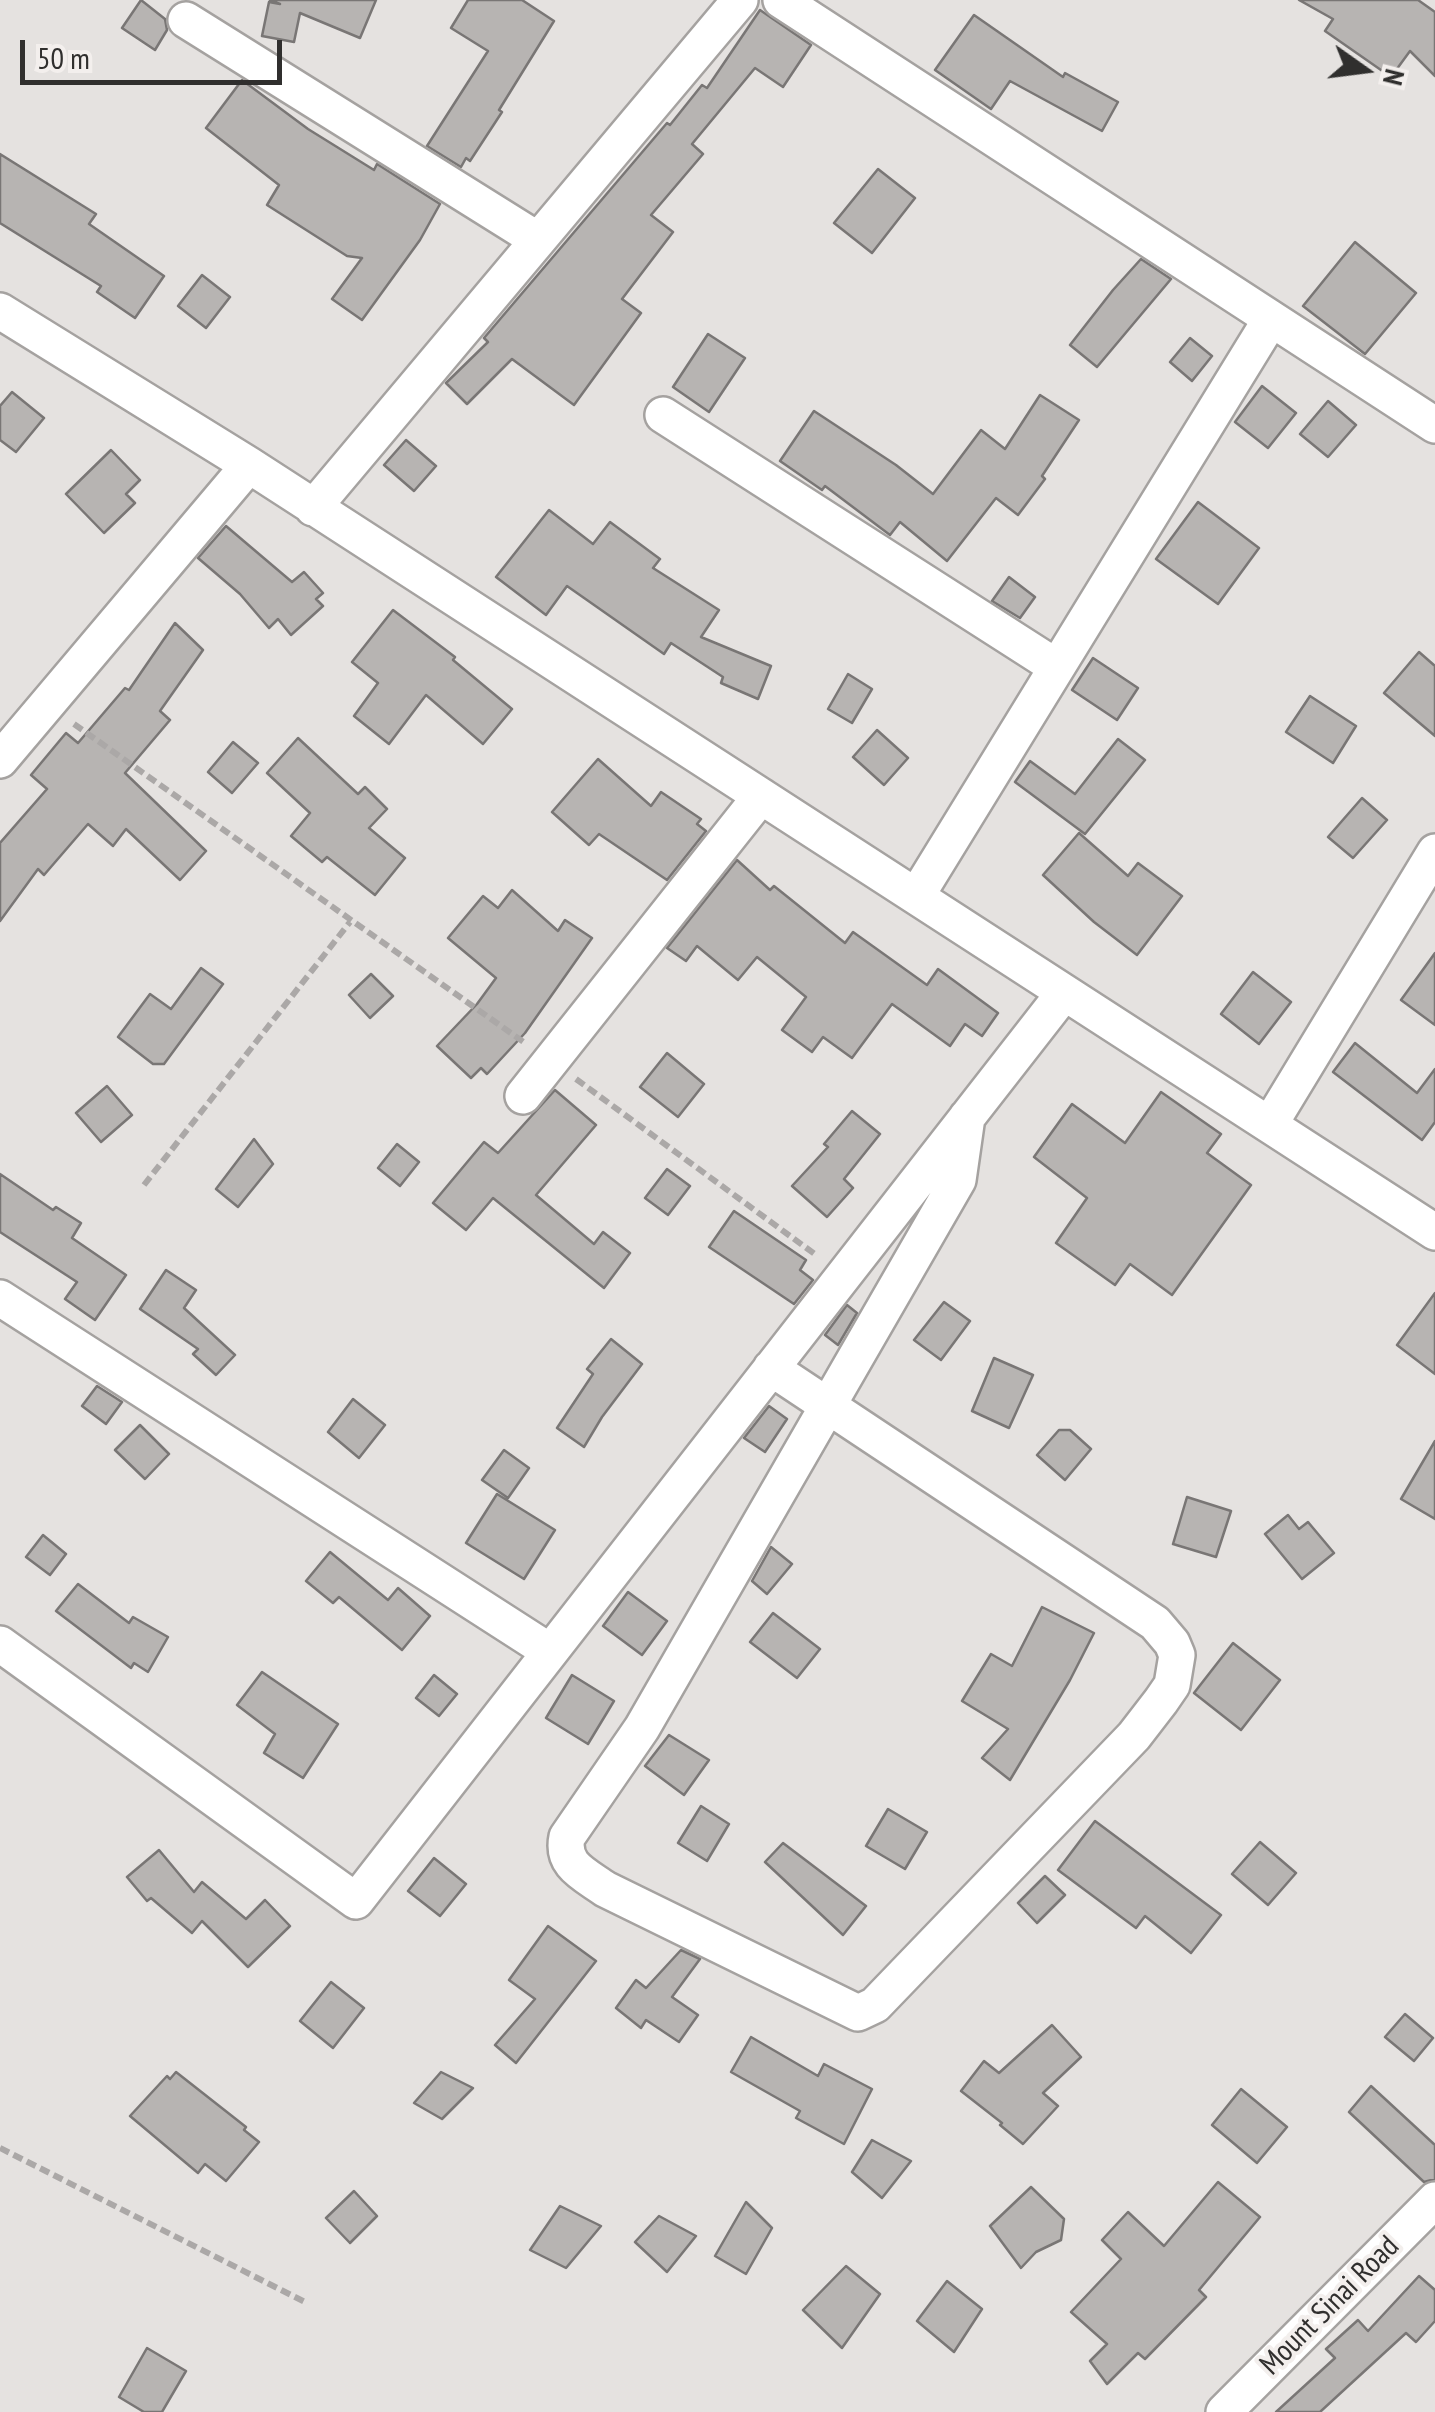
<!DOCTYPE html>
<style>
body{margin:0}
#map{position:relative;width:1435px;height:2412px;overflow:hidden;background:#e5e2e0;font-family:"PT Sans Narrow",sans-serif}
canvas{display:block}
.north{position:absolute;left:1315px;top:20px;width:100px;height:100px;-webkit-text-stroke:8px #f3efed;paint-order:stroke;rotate:104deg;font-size:28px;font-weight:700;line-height:40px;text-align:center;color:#302f2e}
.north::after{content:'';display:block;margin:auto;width:35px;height:45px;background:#302f2e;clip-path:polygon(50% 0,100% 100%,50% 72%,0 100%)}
.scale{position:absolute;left:20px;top:40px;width:262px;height:45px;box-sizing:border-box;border:5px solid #302f2e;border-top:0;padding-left:12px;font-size:30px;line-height:35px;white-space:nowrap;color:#302f2e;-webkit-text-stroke:8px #f3efed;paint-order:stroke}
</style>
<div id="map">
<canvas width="1435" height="2412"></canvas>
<div class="north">N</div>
<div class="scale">50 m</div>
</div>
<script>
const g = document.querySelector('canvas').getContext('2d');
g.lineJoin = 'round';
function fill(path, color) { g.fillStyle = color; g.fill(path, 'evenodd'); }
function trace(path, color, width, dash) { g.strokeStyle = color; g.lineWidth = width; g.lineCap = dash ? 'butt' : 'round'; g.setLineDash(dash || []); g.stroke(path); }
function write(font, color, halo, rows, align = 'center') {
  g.font = font + ' "PT Sans Narrow",sans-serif'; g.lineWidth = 8; g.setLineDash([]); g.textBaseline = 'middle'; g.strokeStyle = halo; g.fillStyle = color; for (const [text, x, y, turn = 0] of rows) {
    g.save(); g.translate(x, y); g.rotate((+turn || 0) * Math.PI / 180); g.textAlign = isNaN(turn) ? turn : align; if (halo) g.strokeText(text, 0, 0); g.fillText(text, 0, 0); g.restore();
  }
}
const building = new Path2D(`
 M 141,0 L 165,19 L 167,30 L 155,50 L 122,28 Z
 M 270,0 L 376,0 L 360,38 L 300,13 L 294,42 L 262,36 L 269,2 L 280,4 Z
 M 468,0 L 522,0 L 554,21 L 499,110 L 502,112 L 470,161 L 466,158 L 461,167 L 427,146 L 488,51 L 451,28 Z
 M 1299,0 L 1418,0 L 1435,12 L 1435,76 L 1410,51 L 1391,77 L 1325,31 L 1333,19 Z
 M 760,10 L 811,45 L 783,87 L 755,68 L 692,144 L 703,154 L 651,215 L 673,232 L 622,299 L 641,313 L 574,405 L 512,359 L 467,404 L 446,383 L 488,342 L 484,338 L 667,123 L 670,125 L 702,85 L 707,88 Z
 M 974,15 L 1063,77 L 1065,73 L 1118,102 L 1102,131 L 1010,81 L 991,109 L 935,70 Z
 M 242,80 L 308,129 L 374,170 L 377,164 L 440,204 L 420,240 L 362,320 L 332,299 L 362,258 L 347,256 L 267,205 L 279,185 L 206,128 Z
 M 0,154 L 96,214 L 89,224 L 164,276 L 135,318 L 97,292 L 101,286 L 0,223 Z
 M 878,169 L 915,198 L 872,253 L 834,223 Z
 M 1355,242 L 1416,293 L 1365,354 L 1303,306 Z
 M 1141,259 L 1171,279 L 1097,367 L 1070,345 L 1113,290 Z
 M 202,275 L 230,297 L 206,328 L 178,306 Z
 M 708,334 L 745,358 L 709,412 L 673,387 Z
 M 1190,338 L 1212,356 L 1192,381 L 1170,362 Z
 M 1262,386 L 1296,413 L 1268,448 L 1235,422 Z
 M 12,392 L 44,418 L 16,452 L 0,440 L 0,406 Z
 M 1040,395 L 1079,420 L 1042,476 L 1045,479 L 1018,515 L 996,498 L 947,561 L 900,522 L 890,535 L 825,486 L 822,490 L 780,461 L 814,411 L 896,465 L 933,494 L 981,430 L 1005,449 Z
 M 1328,401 L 1356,425 L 1328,457 L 1300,434 Z
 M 406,440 L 436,466 L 414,491 L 384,465 Z
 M 111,450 L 140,480 L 126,494 L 135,503 L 104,533 L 66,494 Z
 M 1198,502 L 1259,548 L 1218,604 L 1156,559 Z
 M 549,510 L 593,544 L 610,522 L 660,559 L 653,568 L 719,610 L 701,637 L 771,666 L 758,699 L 721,683 L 723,677 L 671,643 L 664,654 L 567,586 L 546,615 L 496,577 Z
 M 226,526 L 292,582 L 304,572 L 323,593 L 316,599 L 323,606 L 291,635 L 278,619 L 269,628 L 240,594 L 198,558 Z
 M 1009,577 L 1035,597 L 1020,618 L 992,601 Z
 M 393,610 L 455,657 L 453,660 L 512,709 L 483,744 L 426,695 L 389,744 L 354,716 L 378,683 L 352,662 Z
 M 175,623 L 203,650 L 160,711 L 170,720 L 125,773 L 206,851 L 180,880 L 126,829 L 113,846 L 88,824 L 44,875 L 38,869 L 0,921 L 0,843 L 47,789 L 31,775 L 66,733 L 78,743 L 125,688 L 129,690 Z
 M 1419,652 L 1435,666 L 1435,736 L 1384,693 Z
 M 1093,658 L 1138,688 L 1117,720 L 1072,690 Z
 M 848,674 L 872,689 L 852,723 L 828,709 Z
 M 1310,696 L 1356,726 L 1333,763 L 1286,732 Z
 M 877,730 L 908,758 L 884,785 L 853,757 Z
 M 298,738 L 358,794 L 365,787 L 387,809 L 369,828 L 405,858 L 375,895 L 327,857 L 322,862 L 291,836 L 310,813 L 267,773 Z
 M 1118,739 L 1145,760 L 1085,834 L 1015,782 L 1030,761 L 1075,794 Z
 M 233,742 L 258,763 L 232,793 L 208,772 Z
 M 598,759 L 651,806 L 661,792 L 701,819 L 697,824 L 706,831 L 667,880 L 599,834 L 589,845 L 552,812 Z
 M 1362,798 L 1387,820 L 1353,858 L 1328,837 Z
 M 1079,833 L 1128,876 L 1138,863 L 1182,896 L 1137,955 L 1094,922 L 1043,875 Z
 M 737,860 L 770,890 L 774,886 L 845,943 L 853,932 L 927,985 L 938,969 L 998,1013 L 982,1036 L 965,1024 L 950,1046 L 892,1004 L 852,1058 L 823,1037 L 812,1052 L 782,1030 L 806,997 L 757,957 L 738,980 L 697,946 L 686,961 L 667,948 Z
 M 512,890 L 558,931 L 565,920 L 592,938 L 525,1033 L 487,1074 L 481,1068 L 471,1078 L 437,1046 L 477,1004 L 496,978 L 448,938 L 483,896 L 498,908 Z
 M 1435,953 L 1435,1025 L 1401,1000 Z
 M 201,968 L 223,984 L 164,1064 L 153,1064 L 118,1037 L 150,994 L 171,1009 Z
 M 1253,972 L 1291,1002 L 1259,1044 L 1221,1014 Z
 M 371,974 L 393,996 L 370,1018 L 349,995 Z
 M 1355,1043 L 1417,1093 L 1435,1069 L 1435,1122 L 1422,1140 L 1333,1072 Z
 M 667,1053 L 704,1084 L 678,1117 L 640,1087 Z
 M 107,1086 L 132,1115 L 101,1142 L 76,1113 Z
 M 555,1090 L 596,1125 L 536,1195 L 594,1244 L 603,1232 L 630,1253 L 604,1288 L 493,1198 L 466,1230 L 433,1203 L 484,1142 L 498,1153 Z
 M 1161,1092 L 1221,1134 L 1207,1153 L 1251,1185 L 1172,1295 L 1130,1264 L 1115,1285 L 1056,1243 L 1087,1198 L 1034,1157 L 1072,1104 L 1125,1143 Z
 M 852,1111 L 880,1134 L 844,1179 L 853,1188 L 827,1217 L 792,1186 L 828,1147 L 824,1144 Z
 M 254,1139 L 273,1164 L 238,1207 L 216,1189 Z
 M 397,1144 L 419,1162 L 400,1186 L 378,1168 Z
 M 667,1169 L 690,1186 L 668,1215 L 645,1198 Z
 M 0,1174 L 53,1210 L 56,1207 L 81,1223 L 72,1238 L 126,1275 L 95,1320 L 65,1299 L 77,1282 L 0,1232 Z
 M 734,1211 L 806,1260 L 800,1270 L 813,1280 L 794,1304 L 709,1247 Z
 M 166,1270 L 196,1290 L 184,1308 L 235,1355 L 216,1375 L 193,1354 L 198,1349 L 140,1309 Z
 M 1435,1293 L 1435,1374 L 1397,1345 Z
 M 944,1302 L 970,1321 L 941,1360 L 914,1340 Z
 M 847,1305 L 857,1313 L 838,1345 L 825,1335 Z
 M 611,1339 L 642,1364 L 602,1417 L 584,1447 L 557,1428 L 593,1374 L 587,1369 Z
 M 994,1358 L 1033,1375 L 1009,1428 L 972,1411 Z
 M 97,1386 L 122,1402 L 106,1424 L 82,1406 Z
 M 353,1399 L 385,1425 L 359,1458 L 328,1432 Z
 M 769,1406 L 787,1419 L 765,1452 L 744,1438 Z
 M 140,1425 L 169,1454 L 145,1479 L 115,1450 Z
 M 1059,1430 L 1070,1430 L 1091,1449 L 1065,1480 L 1037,1455 Z
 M 1435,1441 L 1435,1519 L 1401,1499 Z
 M 504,1450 L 529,1468 L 508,1498 L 482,1480 Z
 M 497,1494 L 555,1530 L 524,1579 L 466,1543 Z
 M 1187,1497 L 1231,1511 L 1216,1557 L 1173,1544 Z
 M 1288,1515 L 1299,1529 L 1308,1522 L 1334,1553 L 1302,1579 L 1265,1534 Z
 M 43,1535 L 66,1554 L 50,1575 L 26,1557 Z
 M 771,1547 L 792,1564 L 767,1594 L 752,1581 Z
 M 330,1552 L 388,1600 L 398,1588 L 430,1616 L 402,1650 L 339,1597 L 333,1603 L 306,1581 Z
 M 78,1584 L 129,1623 L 133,1617 L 168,1637 L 148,1672 L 134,1663 L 131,1668 L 56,1611 Z
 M 628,1592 L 667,1621 L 642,1655 L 603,1626 Z
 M 1042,1607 L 1094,1633 L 1070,1680 L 1010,1780 L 982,1758 L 1008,1729 L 962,1701 L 991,1654 L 1012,1666 Z
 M 773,1613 L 820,1649 L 797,1678 L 750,1642 Z
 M 1233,1643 L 1280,1680 L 1241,1730 L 1194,1693 Z
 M 262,1672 L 338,1724 L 303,1778 L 264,1753 L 275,1734 L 237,1705 Z
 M 434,1675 L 457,1694 L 439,1716 L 416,1698 Z
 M 572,1675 L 614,1701 L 588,1744 L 546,1718 Z
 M 669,1735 L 709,1760 L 684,1795 L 645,1766 Z
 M 701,1806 L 729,1824 L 707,1861 L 678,1843 Z
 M 888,1809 L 927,1832 L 905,1869 L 866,1846 Z
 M 1095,1821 L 1221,1915 L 1191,1953 L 1145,1916 L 1136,1928 L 1058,1870 Z
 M 1260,1842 L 1296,1873 L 1268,1905 L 1232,1874 Z
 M 783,1843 L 866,1906 L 843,1935 L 765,1862 Z
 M 159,1850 L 194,1892 L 202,1882 L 246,1919 L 265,1900 L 290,1926 L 248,1967 L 202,1921 L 192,1933 L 151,1898 L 147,1901 L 127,1877 Z
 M 434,1858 L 466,1884 L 440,1916 L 408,1891 Z
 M 1045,1876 L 1065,1895 L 1037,1923 L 1018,1903 Z
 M 548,1926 L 596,1961 L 516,2063 L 495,2045 L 535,1999 L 509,1980 Z
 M 681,1950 L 700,1959 L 672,1997 L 698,2015 L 679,2042 L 646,2020 L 641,2028 L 616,2008 L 636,1980 L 646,1988 Z
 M 331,1982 L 364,2008 L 333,2048 L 300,2021 Z
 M 1405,2014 L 1433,2038 L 1414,2061 L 1385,2037 Z
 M 1052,2025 L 1081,2057 L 1043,2093 L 1058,2106 L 1023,2144 L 1000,2125 L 1002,2123 L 961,2091 L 984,2061 L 999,2073 Z
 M 751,2037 L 818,2076 L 824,2064 L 872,2089 L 844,2144 L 796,2118 L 800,2111 L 731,2072 Z
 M 176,2072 L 246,2127 L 244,2130 L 259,2142 L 226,2181 L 205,2164 L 198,2173 L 130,2116 L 167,2076 L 170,2079 Z
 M 441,2072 L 473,2088 L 442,2119 L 414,2103 Z
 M 1371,2086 L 1435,2145 L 1435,2179 L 1424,2182 L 1349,2112 Z
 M 1241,2089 L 1287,2127 L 1257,2163 L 1212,2125 Z
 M 872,2140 L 911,2161 L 882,2198 L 852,2172 Z
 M 1218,2182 L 1260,2217 L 1199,2290 L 1206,2297 L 1145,2359 L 1138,2353 L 1107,2384 L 1090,2361 L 1107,2344 L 1071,2312 L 1121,2259 L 1102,2240 L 1128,2212 L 1164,2246 Z
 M 1031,2187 L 1064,2219 L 1061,2240 L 1036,2252 L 1021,2268 L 990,2226 Z
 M 354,2191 L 377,2216 L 350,2243 L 326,2218 Z
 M 746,2202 L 772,2228 L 746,2274 L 715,2256 Z
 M 560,2206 L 601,2226 L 566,2268 L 530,2250 Z
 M 659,2216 L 696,2236 L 667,2272 L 635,2242 Z
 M 846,2266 L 880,2294 L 842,2348 L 803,2310 Z
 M 1419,2276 L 1435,2290 L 1435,2321 L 1416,2342 L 1406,2333 L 1320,2412 L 1276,2412 L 1335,2358 L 1326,2349 L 1358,2320 L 1368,2331 Z
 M 947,2281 L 982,2309 L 954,2352 L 917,2321 Z
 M 147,2348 L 186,2371 L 162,2412 L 144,2412 L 119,2397 Z`);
const path = new Path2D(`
 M 74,724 L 525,1043
 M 576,1079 L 816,1255
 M 144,1185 L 350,922
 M 0,2148 L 305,2302`);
const minor = new Path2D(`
 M 781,0 L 1435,425
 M 186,20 L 538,240
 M 0,311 L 249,465 L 1435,1232
 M 663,415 L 1055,666
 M 313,508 L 740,0
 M 0,760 L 249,465
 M 917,895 L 1271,319
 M 523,1096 L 761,796
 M 1270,1124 L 1435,852
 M 0,1298 L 549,1651
 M 771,1368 L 1155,1623 L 1172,1643 L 1177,1655 L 1172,1685 L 1161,1701 L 1134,1736 L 875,2005 L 858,2013 L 605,1889 C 584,1874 561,1865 567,1837 L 642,1728 L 958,1180 L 967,1117
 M 0,1644 L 356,1901 L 1064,993
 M 1224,2412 L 1435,2200`);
const streetNames = [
 ["Mount Sinai Road",1330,2306,-45]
];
fill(building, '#b7b4b2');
trace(building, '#797675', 2.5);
trace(minor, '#a5a2a0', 40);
trace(path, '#aba8a7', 6, [10, 5]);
trace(minor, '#fff', 35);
write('30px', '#302f2e', '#f3efed', streetNames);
</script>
